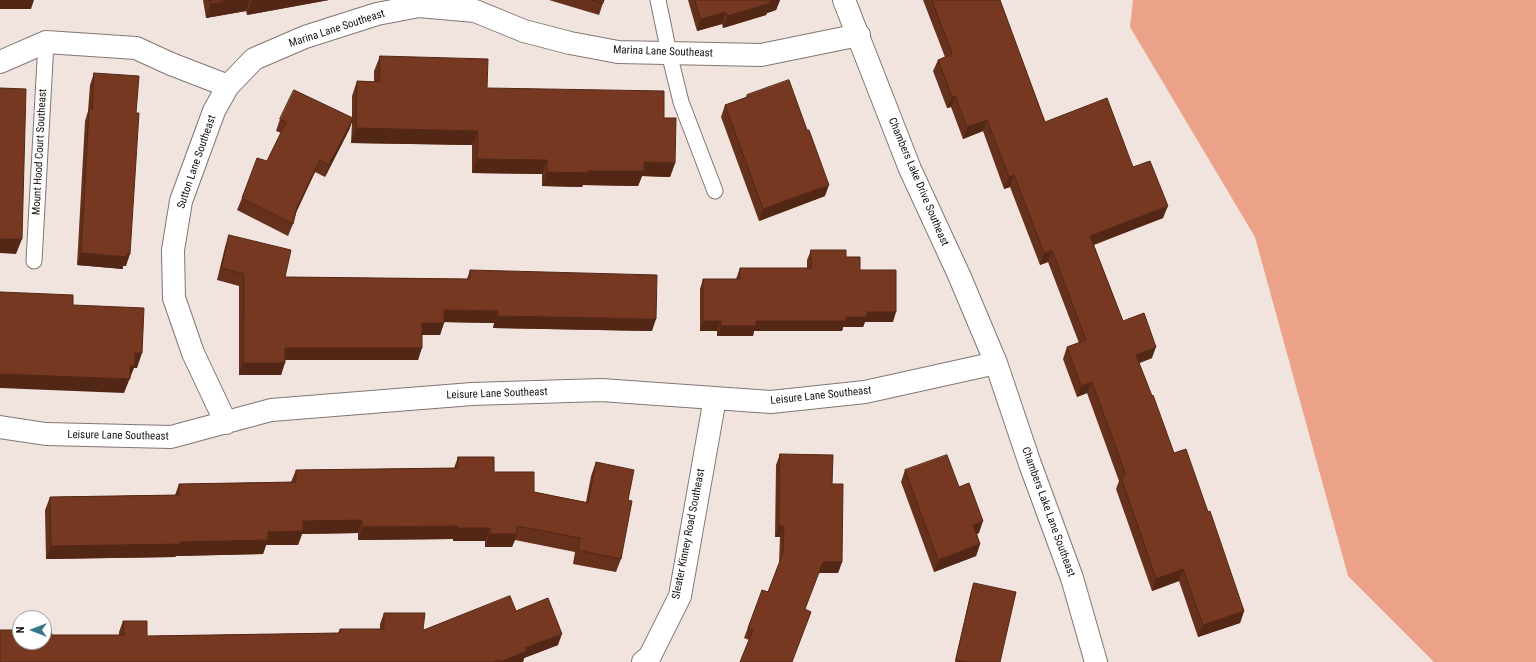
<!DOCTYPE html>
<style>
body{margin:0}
#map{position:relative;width:1536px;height:662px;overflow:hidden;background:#f1e4df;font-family:"Roboto Condensed",sans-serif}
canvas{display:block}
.north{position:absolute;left:12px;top:610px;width:40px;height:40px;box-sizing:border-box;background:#fff;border:1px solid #a1a09f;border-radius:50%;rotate:270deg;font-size:11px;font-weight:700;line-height:16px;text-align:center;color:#15110f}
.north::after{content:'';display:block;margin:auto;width:14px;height:18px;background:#37778b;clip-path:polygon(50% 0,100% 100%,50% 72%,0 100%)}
</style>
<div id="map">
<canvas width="1536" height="662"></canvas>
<div class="north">N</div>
</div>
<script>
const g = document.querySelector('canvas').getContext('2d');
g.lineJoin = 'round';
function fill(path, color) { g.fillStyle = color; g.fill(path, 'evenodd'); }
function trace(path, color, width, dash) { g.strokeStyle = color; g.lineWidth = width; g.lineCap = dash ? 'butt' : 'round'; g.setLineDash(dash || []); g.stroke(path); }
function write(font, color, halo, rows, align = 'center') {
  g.font = font + ' "Roboto Condensed",sans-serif'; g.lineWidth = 4; g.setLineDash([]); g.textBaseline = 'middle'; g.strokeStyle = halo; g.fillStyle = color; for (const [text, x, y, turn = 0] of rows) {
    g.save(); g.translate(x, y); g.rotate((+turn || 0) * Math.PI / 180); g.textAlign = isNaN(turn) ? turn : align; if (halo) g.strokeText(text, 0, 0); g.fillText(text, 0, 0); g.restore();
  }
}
const water = new Path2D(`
 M 1133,0 L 1536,0 L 1536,662 L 1434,662 L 1348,576 L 1255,237 L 1130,27 Z`);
const lane = new Path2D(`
 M 658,0 L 669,53 L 681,102 L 715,191
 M 34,261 L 46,42`);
const street = new Path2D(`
 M 844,0 L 910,169 L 959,275 L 996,363 L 1030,464 L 1072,578 L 1096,662
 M 0,62 L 46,42 L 136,48 L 171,64 L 228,86
 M 226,423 L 193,353 L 174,298 L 173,250 L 181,201 L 214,111 L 228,86 L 254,59 L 305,37 L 377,14 L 419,6 L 475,11 L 524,31 L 570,43 L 618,52 L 761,55 L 859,35
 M 0,427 L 46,434 L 171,437 L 271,410 L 472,394 L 601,390 L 771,402 L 865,392 L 996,363
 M 643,662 L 650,656 L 680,596 L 715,398`);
const wall = new Path2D(`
 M 203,0 L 329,0 L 247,15 L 246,11 L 206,18 Z
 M 549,0 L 604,0 L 599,15 Z
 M 688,0 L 780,0 L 776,10 L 767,13 L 766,15 L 723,28 L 722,24 L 697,31 Z
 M 923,0 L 1000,0 L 1045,122 L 1133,167 L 1163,218 L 1094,245 L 1123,321 L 1152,358 L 1139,363 L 1174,453 L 1244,611 L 1240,623 L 1198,637 L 1179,581 L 1152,591 L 1116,489 L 1119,481 L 1087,393 L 1077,397 L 1063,359 L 1067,347 L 1079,343 L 1048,262 L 1040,265 L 1010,187 L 1004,189 L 983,131 L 963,139 L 951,107 L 947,108 L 933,71 L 938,60 L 945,57 Z
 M 380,56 L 487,88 L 664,118 L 675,163 L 670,177 L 642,176 L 638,186 L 583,185 L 582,187 L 542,186 L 542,174 L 472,173 L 472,145 L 351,143 L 352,122 L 349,130 L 325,177 L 315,172 L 296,213 L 293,224 L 288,236 L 237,210 L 242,198 L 267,161 L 281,133 L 276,131 L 280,119 L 352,118 L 352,96 L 357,81 L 374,82 L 374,71 Z
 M 94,73 L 126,266 L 123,266 L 123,269 L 77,265 L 85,121 L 88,111 L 90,85 Z
 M 747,95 L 825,196 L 759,221 L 721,117 L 725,105 L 746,97 Z
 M 229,235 L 285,277 L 467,279 L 470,270 L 652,331 L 493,328 L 494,323 L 444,322 L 440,335 L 422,335 L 418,360 L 285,360 L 281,375 L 239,375 L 239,286 L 217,280 L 225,247 Z
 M 811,250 L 846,257 L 860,270 L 893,322 L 865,322 L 863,327 L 843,327 L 842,331 L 754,331 L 753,336 L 717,336 L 717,331 L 700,331 L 700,289 L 703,279 L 736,279 L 740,268 L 807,268 L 807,260 Z
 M 780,454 L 832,484 L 842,562 L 838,573 L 819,573 L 741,661 L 749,640 L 744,638 L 762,590 L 768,592 L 779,563 L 780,537 L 775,537 L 776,465 Z
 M 458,457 L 494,472 L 534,492 L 586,502 L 591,476 L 596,462 L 628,500 L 621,559 L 616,572 L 573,564 L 575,552 L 515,540 L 512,547 L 485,547 L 485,541 L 453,541 L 453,539 L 358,540 L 358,533 L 302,534 L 298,545 L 266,545 L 263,554 L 176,556 L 175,557 L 46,559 L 45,510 L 50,497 L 175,495 L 179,484 L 291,482 L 296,470 L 454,468 Z
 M 905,470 L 979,533 L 977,534 L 980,544 L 976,556 L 934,572 L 901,482 Z
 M 974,583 L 1000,662 L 955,662 L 971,591 Z
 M 516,611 L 558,645 L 524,658 L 523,662 L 0,662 L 52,635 L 119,635 L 119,632 L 123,621 L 147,636 L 338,633 L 340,629 L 380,629 L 380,624 L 384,613 L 423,630 Z`);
const shadedWall = new Path2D(`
 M 0,0 L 34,0 L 31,9 L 0,9 Z
 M 233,0 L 250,0 L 246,11 L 206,18 L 211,4 Z
 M 252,0 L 329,0 L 247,15 Z
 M 775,0 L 780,0 L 776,10 L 767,13 L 766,15 L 723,28 L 727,16 Z
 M 726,12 L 722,24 L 697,31 L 701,19 Z
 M 955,96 L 951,107 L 947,108 L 952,97 Z
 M 353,118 L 349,130 L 325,177 L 329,165 Z
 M 987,120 L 983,131 L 963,139 L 967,127 Z
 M 356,128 L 478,131 L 472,145 L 351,143 Z
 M 477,159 L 547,160 L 542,174 L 472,173 Z
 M 320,160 L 315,172 L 293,218 L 297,207 Z
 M 644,162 L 675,163 L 670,177 L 642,176 L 638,186 L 583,185 L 582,187 L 542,186 L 547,172 Z
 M 1014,175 L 1010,187 L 1004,189 L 1009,177 Z
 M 829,185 L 825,196 L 759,221 L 763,209 Z
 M 1168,206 L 1163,218 L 1086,247 L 1090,236 Z
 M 0,239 L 22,239 L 16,254 L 0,253 Z
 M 1052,250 L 1048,262 L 1040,265 L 1044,253 Z
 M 81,253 L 127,254 L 130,254 L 126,266 L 123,266 L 123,269 L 77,265 Z
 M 444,310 L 498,311 L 494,323 L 440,322 Z
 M 867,312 L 896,312 L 893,322 L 865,322 L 863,327 L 843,327 L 842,331 L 754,331 L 753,336 L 717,336 L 721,326 L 756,321 L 846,317 Z
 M 497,316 L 656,319 L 652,331 L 493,328 Z
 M 703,321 L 721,321 L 717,331 L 700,331 Z
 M 422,323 L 444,323 L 440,335 L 418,335 Z
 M 1156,347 L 1152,358 L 1132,366 L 1136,355 Z
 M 285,348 L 422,348 L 418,360 L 281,360 Z
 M 135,353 L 142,353 L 137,368 L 134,368 L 124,393 L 0,388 L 0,374 L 130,366 Z
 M 243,363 L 285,363 L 281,375 L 239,375 Z
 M 1092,382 L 1087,393 L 1077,397 L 1081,386 Z
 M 362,520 L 358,533 L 302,534 L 298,545 L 266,545 L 263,554 L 176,556 L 175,557 L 46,559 L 51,546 L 180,542 L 268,532 L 303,521 Z
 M 983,521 L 979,533 L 969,536 L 973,525 Z
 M 458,526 L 453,539 L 358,540 L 362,527 Z
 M 779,526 L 784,526 L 780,537 L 775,537 Z
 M 458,528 L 490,528 L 485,541 L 453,541 Z
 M 490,534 L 517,534 L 512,547 L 485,547 Z
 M 980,544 L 976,556 L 934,572 L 938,560 Z
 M 823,562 L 842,562 L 838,573 L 819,573 Z
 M 1183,569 L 1179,581 L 1152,591 L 1156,579 Z
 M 1244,611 L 1240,623 L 1198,637 L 1203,625 Z
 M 562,634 L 558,645 L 524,658 L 523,662 L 500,662 L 525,648 Z`);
const building = new Path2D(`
 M 211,0 L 233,0 L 211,4 Z
 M 592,0 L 604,0 L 603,3 Z
 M 695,0 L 775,0 L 770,1 L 771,3 L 727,16 L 726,12 L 701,19 Z
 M 932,0 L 1000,0 L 1045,122 L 1107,98 L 1133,167 L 1150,161 L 1168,206 L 1090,236 L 1123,321 L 1144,313 L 1156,347 L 1136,355 L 1152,396 L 1153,395 L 1174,453 L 1186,449 L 1208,512 L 1210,511 L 1244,611 L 1203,625 L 1183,569 L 1156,579 L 1121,477 L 1126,475 L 1092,382 L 1081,386 L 1067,347 L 1086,340 L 1052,250 L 1044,253 L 1014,175 L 1009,177 L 987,120 L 967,127 L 955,96 L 952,97 L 938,60 L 952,54 Z
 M 380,56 L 488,59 L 487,88 L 664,91 L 664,118 L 676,118 L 675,163 L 644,162 L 644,171 L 588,171 L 588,173 L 547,172 L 547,160 L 477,159 L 478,131 L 356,128 L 357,81 L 379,82 Z
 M 94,73 L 139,76 L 136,113 L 139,113 L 130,254 L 127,254 L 127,257 L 81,253 L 89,109 L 92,109 Z
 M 789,80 L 807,130 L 809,130 L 829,185 L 763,209 L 725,105 L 748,97 L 747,95 Z
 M 0,88 L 26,89 L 22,239 L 0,239 Z
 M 294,90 L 353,118 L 329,165 L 320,160 L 297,207 L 293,224 L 242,198 L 257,158 L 267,161 L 286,122 L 280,119 Z
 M 229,235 L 291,250 L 285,277 L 470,279 L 470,270 L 657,275 L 656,319 L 497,316 L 498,311 L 444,310 L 444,323 L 422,323 L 422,348 L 285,348 L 285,363 L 243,363 L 244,274 L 222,268 Z
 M 811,250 L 846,250 L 846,257 L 860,257 L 860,270 L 896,270 L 896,312 L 867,312 L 867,317 L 846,317 L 846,321 L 756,321 L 756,326 L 721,326 L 721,321 L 703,321 L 703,279 L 740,279 L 740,268 L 811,268 Z
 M 0,292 L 73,295 L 73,305 L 144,308 L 142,353 L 135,353 L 135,366 L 130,366 L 130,379 L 0,374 Z
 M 780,454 L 833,455 L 832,484 L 843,484 L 842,562 L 823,562 L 805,609 L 811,612 L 792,662 L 740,662 L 753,630 L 748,628 L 762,590 L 768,592 L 783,553 L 784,526 L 779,526 Z
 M 947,455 L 959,487 L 969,483 L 983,521 L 973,525 L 980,544 L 938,560 L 905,470 Z
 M 458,457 L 494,457 L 494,472 L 534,472 L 534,492 L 588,503 L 596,462 L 634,470 L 628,500 L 632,501 L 621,559 L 578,550 L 580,538 L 517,526 L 517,534 L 490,534 L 490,528 L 458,528 L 458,526 L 362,527 L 362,520 L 303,521 L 303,531 L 268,532 L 268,540 L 180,542 L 180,544 L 51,546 L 50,497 L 179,495 L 179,484 L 296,482 L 296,470 L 458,468 Z
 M 974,583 L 1016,592 L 1000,662 L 965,662 L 956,660 Z
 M 510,596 L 516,611 L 548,598 L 562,634 L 525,648 L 527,651 L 500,662 L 499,660 L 494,662 L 0,662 L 0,630 L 20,630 L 20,642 L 44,642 L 44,630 L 51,630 L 52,635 L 124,635 L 123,621 L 147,621 L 147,636 L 340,633 L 340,629 L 384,629 L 384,613 L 425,613 L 423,630 Z`);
const streetNames = [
 ["Marina Lane Southeast",337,29,-18],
 ["Marina Lane Southeast",663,52,2],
 ["Mount Hood Court Southeast",40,152,-87],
 ["Sutton Lane Southeast",197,162,-71],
 ["Chambers Lake Drive Southeast",918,182,67],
 ["Leisure Lane Southeast",497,394,-2],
 ["Leisure Lane Southeast",821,396,-6],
 ["Leisure Lane Southeast",118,436,1],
 ["Chambers Lake Lane Southeast",1048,512,70],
 ["Sleater Kinney Road Southeast",689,534,-79]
];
fill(water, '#eba288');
trace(lane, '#827672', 17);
trace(street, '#827672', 24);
trace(lane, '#fff', 15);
trace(street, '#fff', 22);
fill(wall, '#65301c');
fill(shadedWall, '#532716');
fill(building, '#763820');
trace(building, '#532716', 1);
write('11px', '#15110f', '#fff', streetNames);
</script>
